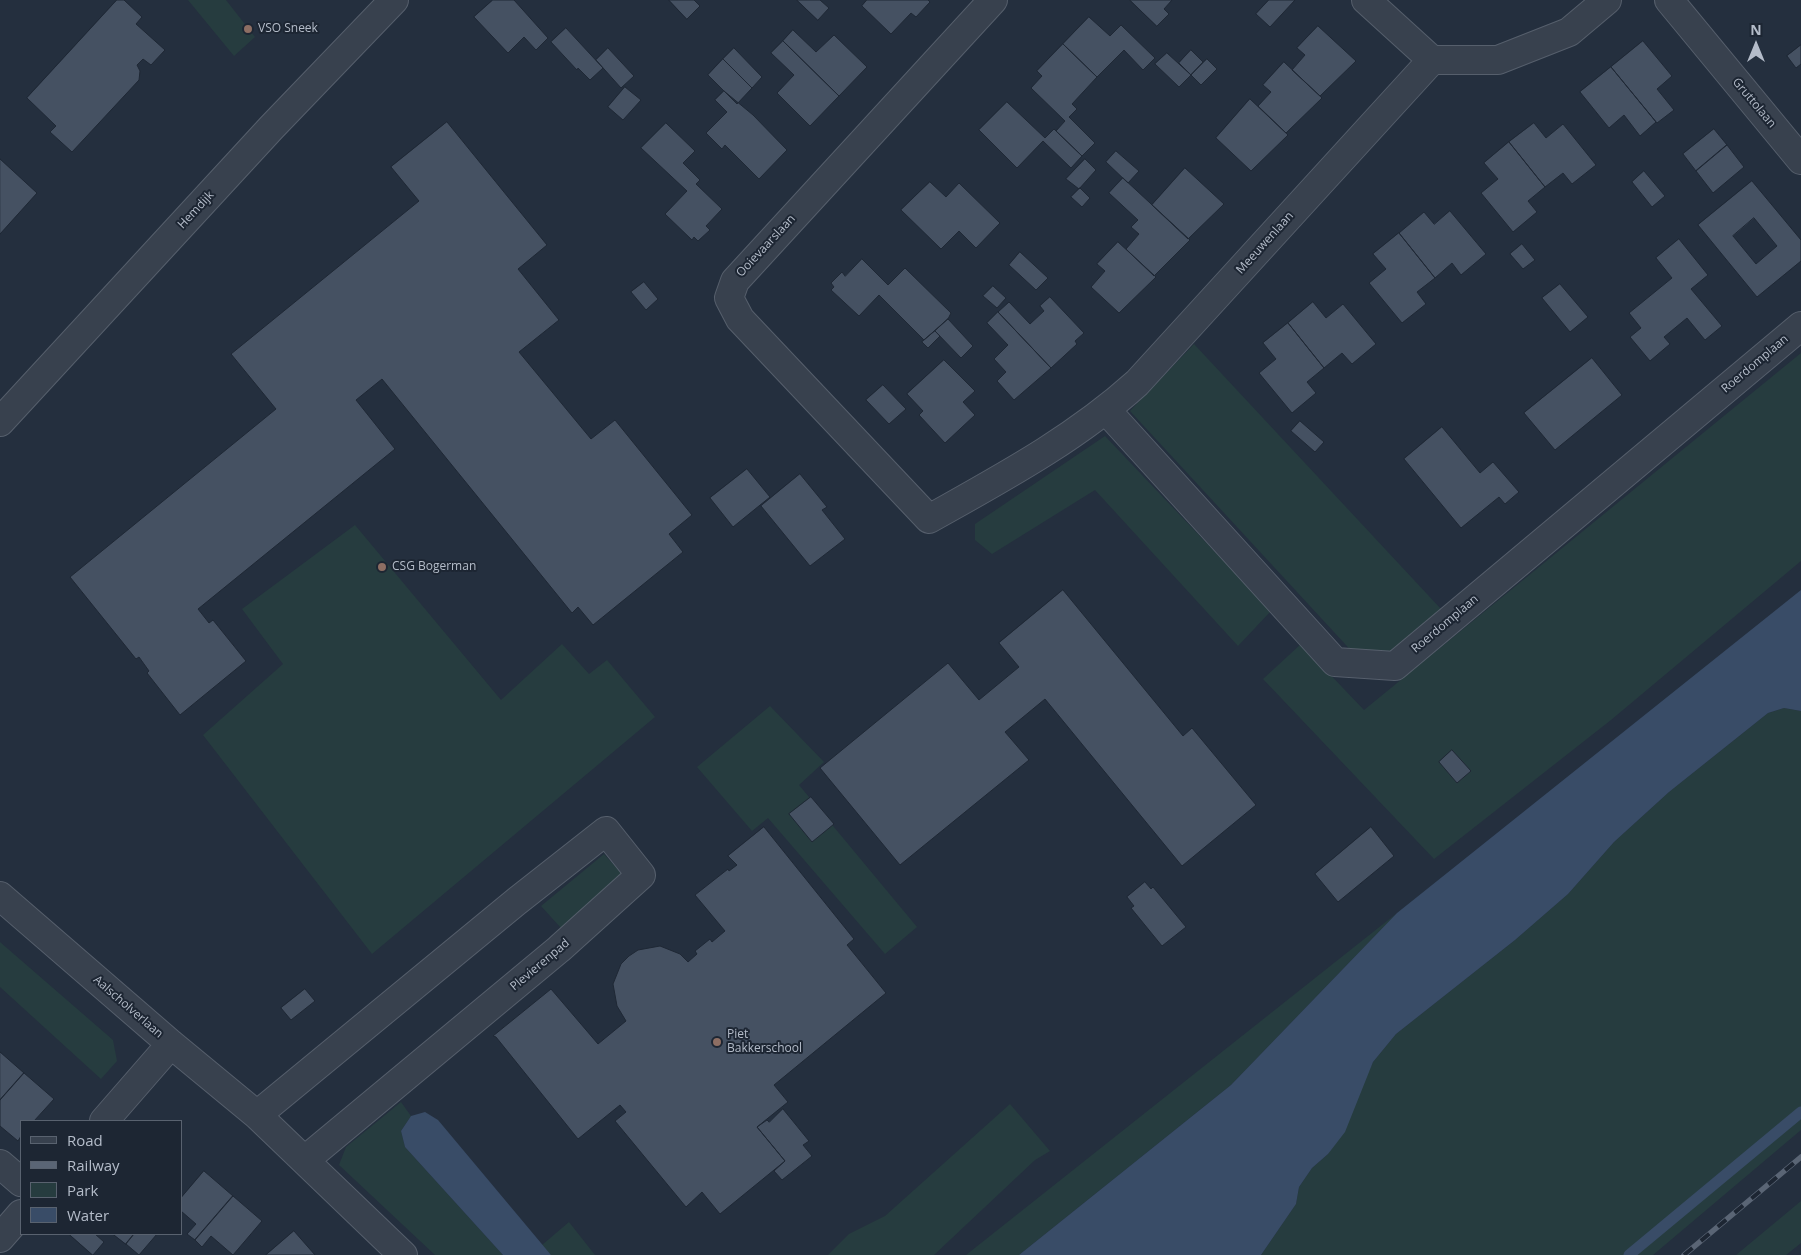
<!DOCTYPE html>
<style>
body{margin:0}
#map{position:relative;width:1801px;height:1255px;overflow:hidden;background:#242f3e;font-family:"Open Sans",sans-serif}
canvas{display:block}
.legend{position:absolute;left:20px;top:1120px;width:162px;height:115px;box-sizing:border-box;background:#1d2633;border:1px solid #59626f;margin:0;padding:6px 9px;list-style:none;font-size:15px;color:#b4bcc9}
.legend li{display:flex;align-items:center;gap:10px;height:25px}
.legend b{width:25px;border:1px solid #59626f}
.north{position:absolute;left:1731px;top:20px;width:50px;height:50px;-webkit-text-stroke:4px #1d2633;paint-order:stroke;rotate:0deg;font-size:14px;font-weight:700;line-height:20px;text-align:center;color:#b4bcc9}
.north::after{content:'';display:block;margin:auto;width:18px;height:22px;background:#b4bcc9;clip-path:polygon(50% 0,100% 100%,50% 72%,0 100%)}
</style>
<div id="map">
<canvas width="1801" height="1255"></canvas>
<ul class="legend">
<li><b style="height:6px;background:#38414e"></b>Road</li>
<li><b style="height:6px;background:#5a6575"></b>Railway</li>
<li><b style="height:14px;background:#263c3f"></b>Park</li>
<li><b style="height:14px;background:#394c67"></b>Water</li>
</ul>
<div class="north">N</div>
</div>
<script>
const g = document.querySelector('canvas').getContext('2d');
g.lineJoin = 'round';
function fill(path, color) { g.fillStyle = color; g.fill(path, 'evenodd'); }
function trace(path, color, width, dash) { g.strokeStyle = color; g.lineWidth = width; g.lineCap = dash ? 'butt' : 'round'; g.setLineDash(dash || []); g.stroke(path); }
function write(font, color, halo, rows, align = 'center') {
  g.font = font + ' "Open Sans",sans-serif'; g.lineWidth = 4; g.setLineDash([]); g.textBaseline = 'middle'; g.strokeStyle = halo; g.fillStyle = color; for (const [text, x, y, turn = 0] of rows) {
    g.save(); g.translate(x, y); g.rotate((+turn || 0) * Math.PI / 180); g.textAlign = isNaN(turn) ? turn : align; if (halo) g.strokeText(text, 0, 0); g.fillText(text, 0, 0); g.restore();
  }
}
const green = new Path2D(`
 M 188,0 L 226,0 L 255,37 L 234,56 Z
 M 1194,344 L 1441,609 L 1369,670 L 1130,411 Z
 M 1801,353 L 1801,561 L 1611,720 L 1434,859 L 1263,679 L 1301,644 L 1364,710 Z
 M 1105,436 L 1271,611 L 1238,646 L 1095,490 L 992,554 L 975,540 L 975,524 Z
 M 355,525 L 501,700 L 562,644 L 589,674 L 607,660 L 655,717 L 372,954 L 203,735 L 283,664 L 242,609 Z
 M 770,706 L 824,762 L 799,785 L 917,927 L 885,954 L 768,818 L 752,831 L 697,767 Z
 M 1784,708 L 1801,711 L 1801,1130 L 1653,1255 L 1261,1255 L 1296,1204 L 1299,1187 L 1312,1168 L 1328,1154 L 1373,1062 L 1396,1034 L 1515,940 L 1568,894 L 1614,842 L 1669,792 L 1768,713 Z
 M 604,854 L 622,874 L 561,928 L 541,906 Z
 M 1397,913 L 1231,1085 L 1019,1255 L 966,1255 Z
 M 0,942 L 113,1040 L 117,1061 L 101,1079 L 0,987 Z
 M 401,1102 L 411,1116 L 401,1131 L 405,1147 L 503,1255 L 435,1255 L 339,1165 L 346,1147 Z
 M 1010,1104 L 1050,1151 L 1035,1160 L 934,1255 L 828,1255 L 849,1234 L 885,1216 Z
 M 1801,1201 L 1801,1243 L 1786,1255 L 1736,1255 Z
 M 569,1222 L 595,1255 L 551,1255 L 542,1245 Z`);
const water = new Path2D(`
 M 1801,590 L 1801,711 L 1784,708 L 1768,713 L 1669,792 L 1614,842 L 1568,894 L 1515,940 L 1396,1034 L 1373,1062 L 1345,1132 L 1328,1154 L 1312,1168 L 1299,1187 L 1296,1204 L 1261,1255 L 1019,1255 L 1231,1085 L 1397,913 Z
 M 425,1112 L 438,1120 L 551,1255 L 503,1255 L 405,1147 L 401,1131 L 411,1116 Z`);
const stream = new Path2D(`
 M 1629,1255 L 1801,1112`);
const building = new Path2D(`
 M 117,0 L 124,0 L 142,17 L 136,24 L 165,50 L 151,65 L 143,59 L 137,65 L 140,71 L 139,80 L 72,152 L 50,132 L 56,126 L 27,98 Z
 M 493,0 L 514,0 L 548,38 L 536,50 L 524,37 L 508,53 L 474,17 Z
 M 669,0 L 694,0 L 700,6 L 687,19 Z
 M 797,0 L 820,0 L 829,8 L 818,20 Z
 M 867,0 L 928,0 L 930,2 L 916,17 L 911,13 L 891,34 L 862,6 Z
 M 1130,0 L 1172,0 L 1164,9 L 1169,14 L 1157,26 Z
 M 1269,0 L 1295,0 L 1270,27 L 1256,14 Z
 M 1089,17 L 1110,36 L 1121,25 L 1155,58 L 1143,70 L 1124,50 L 1097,77 L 1063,44 Z
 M 1318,26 L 1356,61 L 1320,96 L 1292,70 L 1305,55 L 1297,48 Z
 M 566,28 L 603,68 L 590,80 L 578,68 L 577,70 L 551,42 Z
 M 793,30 L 816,52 L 834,35 L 867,67 L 839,96 L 783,41 Z
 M 783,41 L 839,96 L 810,126 L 777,93 L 794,75 L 771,53 Z
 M 1643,41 L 1672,76 L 1657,89 L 1674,110 L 1657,123 L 1611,67 Z
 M 1063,44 L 1097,77 L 1072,104 L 1077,109 L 1069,117 L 1095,143 L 1082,156 L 1056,131 L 1065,121 L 1031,88 L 1042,76 L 1037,71 Z
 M 1801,45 L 1801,64 L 1796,68 L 1787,56 Z
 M 608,48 L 634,76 L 621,88 L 596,60 Z
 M 734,48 L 762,77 L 752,88 L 723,59 Z
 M 1191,50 L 1203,62 L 1191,75 L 1179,63 Z
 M 1167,53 L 1191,75 L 1179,87 L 1155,64 Z
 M 723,59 L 752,88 L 737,104 L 708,75 Z
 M 1207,59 L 1217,69 L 1201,85 L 1191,75 Z
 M 1284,62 L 1322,98 L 1286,133 L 1258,106 L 1271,92 L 1263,85 Z
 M 1611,67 L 1656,122 L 1640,136 L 1624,115 L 1609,128 L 1580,92 Z
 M 625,87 L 641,100 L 623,120 L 608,107 Z
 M 724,91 L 753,115 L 787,150 L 759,179 L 725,145 L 722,149 L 706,133 L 727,112 L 715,100 Z
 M 1250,99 L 1288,135 L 1251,171 L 1216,138 Z
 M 1007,102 L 1045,138 L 1054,129 L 1082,156 L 1071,168 L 1043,141 L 1017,168 L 979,130 Z
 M 447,122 L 547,245 L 518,269 L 559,320 L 519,352 L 591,439 L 615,420 L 692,515 L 669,534 L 683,552 L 593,625 L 578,607 L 572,613 L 382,379 L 356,400 L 395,449 L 198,609 L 209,623 L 213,620 L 246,661 L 180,715 L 147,673 L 149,671 L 139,657 L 136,659 L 70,577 L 276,409 L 231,354 L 419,201 L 391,167 Z
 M 666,123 L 695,151 L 683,163 L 700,180 L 696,184 L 722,209 L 706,226 L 710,230 L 698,241 L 694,237 L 692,240 L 665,214 L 687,191 L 641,148 Z
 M 1534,123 L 1546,138 L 1563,124 L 1596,165 L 1572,184 L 1563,173 L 1545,187 L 1509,142 Z
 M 1714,129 L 1727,145 L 1696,171 L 1683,154 Z
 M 1509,142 L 1545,187 L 1528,201 L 1537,212 L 1513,232 L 1481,193 L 1498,179 L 1484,163 Z
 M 1727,145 L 1744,167 L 1713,193 L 1696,171 Z
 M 1116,151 L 1139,171 L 1128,183 L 1106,162 Z
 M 0,159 L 37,193 L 0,234 Z
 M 1085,159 L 1096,170 L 1079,189 L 1066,179 Z
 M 1185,168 L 1224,204 L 1188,239 L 1152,205 Z
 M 1644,171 L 1665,196 L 1652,207 L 1632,182 Z
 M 1123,178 L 1190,240 L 1154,276 L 1126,249 L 1139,234 L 1131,227 L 1138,220 L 1109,193 Z
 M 1752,181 L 1801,240 L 1801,261 L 1757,297 L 1698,225 ZM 1754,218 L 1777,246 L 1756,264 L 1733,236 Z
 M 930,182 L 946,197 L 959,183 L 1000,223 L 976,248 L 959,231 L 941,249 L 901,210 Z
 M 1080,188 L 1090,198 L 1082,207 L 1071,197 Z
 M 1450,211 L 1486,254 L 1461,275 L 1452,263 L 1435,278 L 1399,233 L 1424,212 L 1434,224 Z
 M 1399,233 L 1435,278 L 1417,292 L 1426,304 L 1402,323 L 1369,283 L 1386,269 L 1373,254 Z
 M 1679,239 L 1708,275 L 1691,289 L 1722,326 L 1705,340 L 1687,318 L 1664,337 L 1670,344 L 1650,361 L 1630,337 L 1641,328 L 1629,313 L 1672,278 L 1656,258 Z
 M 1118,242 L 1156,277 L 1119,313 L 1091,287 L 1105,271 L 1097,264 Z
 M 1522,244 L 1535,260 L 1523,269 L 1510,254 Z
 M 1020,252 L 1048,278 L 1036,290 L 1009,265 Z
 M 862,259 L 888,285 L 905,268 L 951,313 L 948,319 L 924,340 L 879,295 L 859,316 L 831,290 L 834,287 L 831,283 L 842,272 L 845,276 Z
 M 644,282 L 658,299 L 646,310 L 631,292 Z
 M 1560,284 L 1588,317 L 1570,332 L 1542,298 Z
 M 993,286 L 1006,298 L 997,308 L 983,296 Z
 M 1050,297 L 1084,333 L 1075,341 L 1077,344 L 1051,368 L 998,312 L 1009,302 L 1030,324 L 1044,311 L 1040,306 Z
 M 1313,302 L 1326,318 L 1343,304 L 1376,344 L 1352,364 L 1342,353 L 1324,368 L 1288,323 Z
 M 998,312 L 1051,368 L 1014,400 L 997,381 L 1006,372 L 994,359 L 1008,345 L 987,323 Z
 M 948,319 L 973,346 L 961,358 L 935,331 Z
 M 1288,323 L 1324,368 L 1307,382 L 1316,393 L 1292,413 L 1259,373 L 1276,359 L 1263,343 Z
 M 935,331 L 940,336 L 928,348 L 922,342 Z
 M 1592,358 L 1622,395 L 1555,450 L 1524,413 Z
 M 944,360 L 975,391 L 963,402 L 975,415 L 945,443 L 919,415 L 923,411 L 907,394 Z
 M 883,385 L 906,409 L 889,424 L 866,400 Z
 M 1300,421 L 1324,442 L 1315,452 L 1291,431 Z
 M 1442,427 L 1480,473 L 1493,462 L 1519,492 L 1505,504 L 1499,497 L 1461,528 L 1404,459 Z
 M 747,469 L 770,497 L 733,527 L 710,498 Z
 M 800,474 L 827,507 L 822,510 L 845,539 L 810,566 L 761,506 Z
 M 1063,590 L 1183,736 L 1192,728 L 1256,805 L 1182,866 L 1045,699 L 1005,732 L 1029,760 L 900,865 L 820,768 L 948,663 L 979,700 L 1019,667 L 999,643 Z
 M 1452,750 L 1471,771 L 1457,783 L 1439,762 Z
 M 811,797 L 834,824 L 812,842 L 789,814 Z
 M 764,827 L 854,939 L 847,945 L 886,993 L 774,1085 L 788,1102 L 757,1127 L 785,1161 L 720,1214 L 702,1192 L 686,1207 L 615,1121 L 626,1112 L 620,1105 L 578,1139 L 496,1037 L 493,1036 L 551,989 L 598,1044 L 626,1021 L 617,1006 L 613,984 L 621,964 L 629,956 L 638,950 L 660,946 L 680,954 L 688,962 L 697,954 L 695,951 L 710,939 L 712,942 L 725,931 L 695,895 L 728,869 L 729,871 L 737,865 L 728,856 Z
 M 1371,827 L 1394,856 L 1338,902 L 1315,874 Z
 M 1145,882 L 1151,889 L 1153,887 L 1186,927 L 1162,946 L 1131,908 L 1134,906 L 1127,897 Z
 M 305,989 L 315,1001 L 291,1020 L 281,1008 Z
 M 0,1052 L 24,1073 L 0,1100 Z
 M 24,1073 L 54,1099 L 34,1121 L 21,1121 L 21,1136 L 18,1141 L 0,1126 L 0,1100 Z
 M 783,1109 L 809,1141 L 803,1145 L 812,1156 L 782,1180 L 774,1171 L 785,1161 L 757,1127 L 767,1120 L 769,1122 Z
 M 204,1171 L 233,1196 L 195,1240 L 187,1234 L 196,1224 L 181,1211 L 181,1198 Z
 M 233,1196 L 262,1221 L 233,1255 L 211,1236 L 202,1247 L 195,1240 Z
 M 294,1231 L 315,1255 L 266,1255 Z
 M 69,1234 L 95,1234 L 104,1242 L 93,1255 Z
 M 113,1234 L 134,1234 L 126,1244 Z
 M 134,1234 L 157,1234 L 139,1255 L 126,1244 Z`);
const street = new Path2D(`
 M 993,0 L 735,281 L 729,298 L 740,319 L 929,519 C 1002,478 1075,439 1137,383 L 1432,60 L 1498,60 L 1569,32 L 1607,0
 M 1366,0 L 1432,60
 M 1669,0 L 1801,160
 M 1107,411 L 1335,662 L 1395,666 L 1801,326
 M 0,422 L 271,128 L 394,0
 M 0,896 L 171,1044 L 257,1115 L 403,1255
 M 257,1115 L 517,901 L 606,831 L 641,875 L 559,949 L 305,1160
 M 104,1121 L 171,1044
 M 0,1164 L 21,1182
 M 0,1238 L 21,1214`);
const rail = new Path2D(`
 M 1684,1255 L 1801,1157`);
const markers = [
 [248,29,5,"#8d6e63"],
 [382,567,5,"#8d6e63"],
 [717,1042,5,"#8d6e63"]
];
const poiNames = [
 ["VSO Sneek",258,29],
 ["CSG Bogerman",392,567],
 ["Piet",727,1035],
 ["Bakkerschool",727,1049]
];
const streetNames = [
 ["Gruttolaan",1754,103,50],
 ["Hemdijk",196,210,-47],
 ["Meeuwenlaan",1265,243,-48],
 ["Ooievaarslaan",766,246,-47],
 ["Roerdomplaan",1755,364,-40],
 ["Roerdomplaan",1445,624,-40],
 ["Plevierenpad",540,965,-40],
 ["Aalscholverlaan",128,1007,41]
];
fill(green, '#263c3f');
fill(water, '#394c67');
trace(stream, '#394c67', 11);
fill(building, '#455162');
trace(building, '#1f2835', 1);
trace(street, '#565f6c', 30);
trace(street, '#38414e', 28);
trace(rail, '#5a6575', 5.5);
trace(rail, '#1d2633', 4, [11]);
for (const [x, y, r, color] of markers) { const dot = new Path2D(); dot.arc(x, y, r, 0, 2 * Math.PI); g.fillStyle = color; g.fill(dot); trace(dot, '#1d2633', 2); }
write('12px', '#b4bcc9', '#1d2633', poiNames, 'left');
write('12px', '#b4bcc9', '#1d2633', streetNames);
</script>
